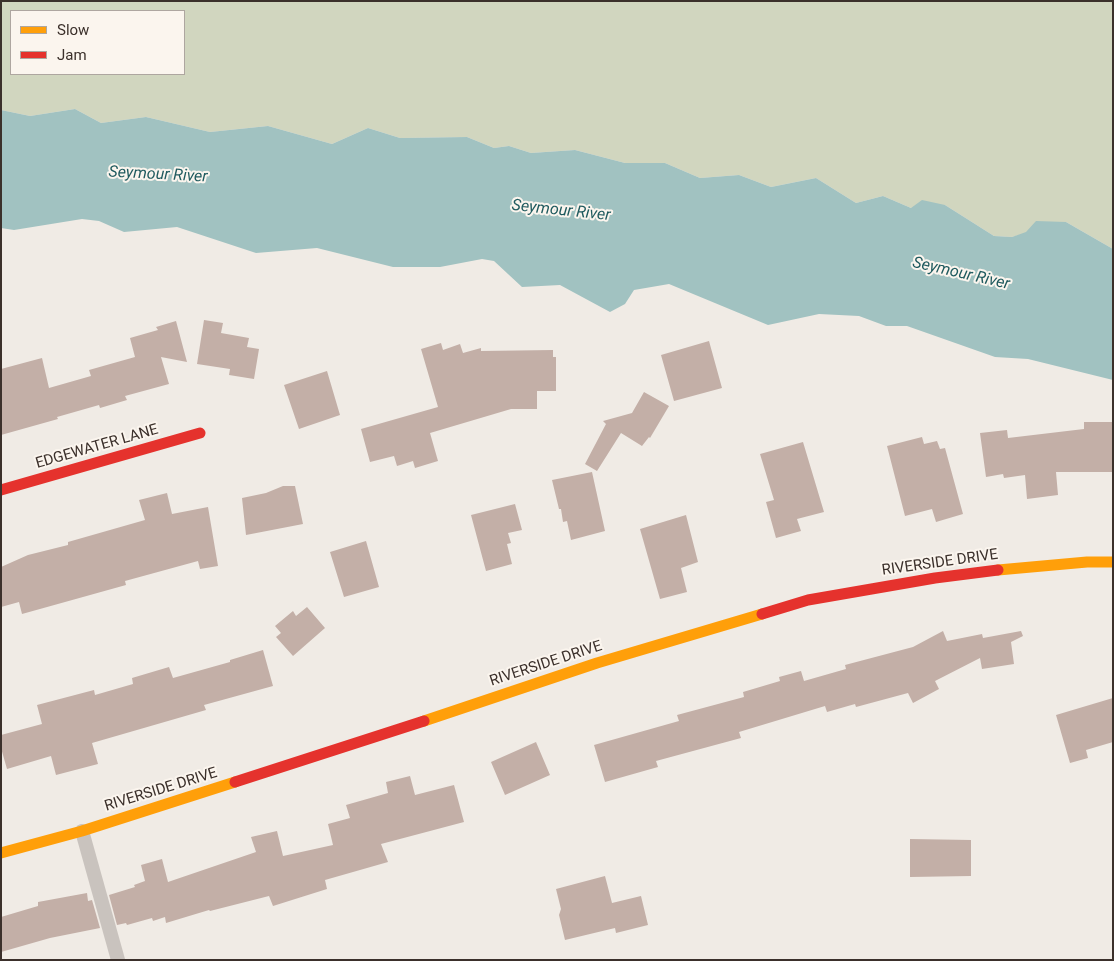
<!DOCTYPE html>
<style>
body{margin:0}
#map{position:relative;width:1114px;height:961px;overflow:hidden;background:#f0ebe5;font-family:Roboto,sans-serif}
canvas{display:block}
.frame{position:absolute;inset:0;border:2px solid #3b302b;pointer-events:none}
.legend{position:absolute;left:10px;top:10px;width:175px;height:65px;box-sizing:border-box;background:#fbf5ee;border:1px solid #aea6a0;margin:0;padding:6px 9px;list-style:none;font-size:15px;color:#3b302b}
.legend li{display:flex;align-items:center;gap:10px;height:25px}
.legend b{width:25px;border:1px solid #aea6a0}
</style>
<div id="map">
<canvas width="1114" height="961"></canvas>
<div class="frame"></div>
<ul class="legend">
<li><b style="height:6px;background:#ff9f0a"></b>Slow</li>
<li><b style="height:6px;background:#e5322d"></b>Jam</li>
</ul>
</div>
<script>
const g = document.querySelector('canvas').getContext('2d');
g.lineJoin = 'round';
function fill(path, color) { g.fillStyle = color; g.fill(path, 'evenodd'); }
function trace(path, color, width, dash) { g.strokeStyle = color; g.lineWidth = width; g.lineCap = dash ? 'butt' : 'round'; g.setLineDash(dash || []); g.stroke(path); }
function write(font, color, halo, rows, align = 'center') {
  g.font = font + ' Roboto,sans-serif'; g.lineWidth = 4; g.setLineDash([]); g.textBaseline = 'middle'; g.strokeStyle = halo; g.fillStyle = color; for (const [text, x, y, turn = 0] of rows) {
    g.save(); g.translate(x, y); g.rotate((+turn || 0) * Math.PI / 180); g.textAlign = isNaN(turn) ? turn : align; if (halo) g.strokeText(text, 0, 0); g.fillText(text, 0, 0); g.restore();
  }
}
const green = new Path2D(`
 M 1,1 L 1113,1 L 1113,249 L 1066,222 L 1012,237 L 994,236 L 945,205 L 911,208 L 883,196 L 856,203 L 816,178 L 771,187 L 739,175 L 700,178 L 665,163 L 625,163 L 575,150 L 531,153 L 509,146 L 494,148 L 467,137 L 400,138 L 368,128 L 332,144 L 268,126 L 210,132 L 146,117 L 101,123 L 75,109 L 30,116 L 1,110 ZM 11,11 L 184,11 L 184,74 L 11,74 Z`);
const water = new Path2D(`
 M 75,109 L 101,123 L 146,117 L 210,132 L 268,126 L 332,144 L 368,128 L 400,138 L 467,137 L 494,148 L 509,146 L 531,153 L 575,150 L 625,163 L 665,163 L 700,178 L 739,175 L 771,187 L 816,178 L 856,203 L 883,196 L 911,208 L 922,200 L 945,205 L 994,236 L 1012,237 L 1026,232 L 1036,221 L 1066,222 L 1113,249 L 1113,380 L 1028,359 L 995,357 L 907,326 L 886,326 L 859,316 L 819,314 L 768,325 L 669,284 L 634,290 L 625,304 L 610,312 L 560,285 L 522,287 L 494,261 L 482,259 L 440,267 L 393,267 L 317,248 L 256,253 L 177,227 L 124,232 L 99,221 L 82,219 L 14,230 L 1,228 L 1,110 L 30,116 Z`);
const building = new Path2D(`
 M 204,320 L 223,323 L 221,333 L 249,338 L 247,347 L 259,349 L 254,379 L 229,375 L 230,369 L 197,364 Z
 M 176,321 L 187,362 L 161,357 L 169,384 L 125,396 L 127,400 L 100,408 L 99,405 L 57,417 L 58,419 L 1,435 L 1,369 L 42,358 L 49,388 L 91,376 L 89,370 L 135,357 L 130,338 L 158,330 L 156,327 Z
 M 709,341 L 722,388 L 674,401 L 661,355 Z
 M 441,343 L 443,350 L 460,344 L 463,353 L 481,348 L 481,351 L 553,350 L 553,357 L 556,357 L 556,391 L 537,391 L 537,409 L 511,409 L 430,433 L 438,461 L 415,468 L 413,461 L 397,466 L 394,456 L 370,462 L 361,429 L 438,407 L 421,349 Z
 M 327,371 L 340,415 L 299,429 L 284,385 Z
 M 644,392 L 669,406 L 650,438 L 649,437 L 642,446 L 621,433 L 597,471 L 585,464 L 606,424 L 603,421 L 632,413 Z
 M 1084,422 L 1113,422 L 1113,472 L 1056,472 L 1058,495 L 1027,499 L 1025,475 L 1004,478 L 1003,474 L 986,477 L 980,433 L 1007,430 L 1008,438 L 1084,429 Z
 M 922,437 L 924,444 L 937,441 L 940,449 L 945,448 L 963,514 L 936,522 L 932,509 L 905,516 L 887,446 Z
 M 803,442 L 824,512 L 797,519 L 801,531 L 776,538 L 766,502 L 774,500 L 760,454 Z
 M 592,472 L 605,531 L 571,540 L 567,521 L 563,522 L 561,509 L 559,509 L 552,480 Z
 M 283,486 L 295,486 L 303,524 L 246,535 L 242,498 L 266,493 Z
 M 167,493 L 172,514 L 208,507 L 218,566 L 200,569 L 198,561 L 125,581 L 126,585 L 22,614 L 19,602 L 1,607 L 1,567 L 28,555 L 68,545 L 68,542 L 145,520 L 139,500 Z
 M 515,504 L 522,530 L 508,533 L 511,543 L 507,544 L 512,564 L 486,571 L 471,515 Z
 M 686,515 L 698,562 L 681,568 L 687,592 L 660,599 L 640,529 Z
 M 366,541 L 379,587 L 344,597 L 330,552 Z
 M 307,607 L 325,628 L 293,656 L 276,637 L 281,633 L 275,626 L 293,611 L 296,616 Z
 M 943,631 L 947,641 L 982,634 L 983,638 L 1021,631 L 1023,636 L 1011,642 L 1014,664 L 982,669 L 980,658 L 935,681 L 939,689 L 913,703 L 908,693 L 856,707 L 855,704 L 827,712 L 825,706 L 739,732 L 741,738 L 656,761 L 658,767 L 605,782 L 594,745 L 679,721 L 677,715 L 744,697 L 743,692 L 780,681 L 779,677 L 801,671 L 804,681 L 846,669 L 845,665 L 913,647 Z
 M 263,650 L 273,686 L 204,705 L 206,710 L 92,743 L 98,764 L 56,775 L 51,756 L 7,769 L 1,748 L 1,735 L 42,724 L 37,705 L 94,690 L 95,695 L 133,684 L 132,678 L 169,667 L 173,678 L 230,662 L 230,660 Z
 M 1113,698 L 1113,742 L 1086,750 L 1088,758 L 1070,763 L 1056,715 Z
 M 536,742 L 550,775 L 505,795 L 491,762 Z
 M 410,776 L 415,795 L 454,785 L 464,822 L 381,844 L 388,862 L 325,880 L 327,889 L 273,906 L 269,896 L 210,911 L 209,910 L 166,923 L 165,917 L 153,921 L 152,918 L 127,925 L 126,923 L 117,925 L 109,895 L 135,887 L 134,885 L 145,881 L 141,865 L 162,859 L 168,882 L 256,852 L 251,837 L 277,831 L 283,856 L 333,845 L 328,824 L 350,818 L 346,805 L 388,793 L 386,782 Z
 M 910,839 L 971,840 L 971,876 L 910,877 Z
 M 605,876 L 612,903 L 641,896 L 648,925 L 616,933 L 615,928 L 565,940 L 559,915 L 561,909 L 556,889 Z
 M 87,893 L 88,901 L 92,900 L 100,928 L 50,938 L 1,952 L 1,917 L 38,906 L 38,902 Z`);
const lane = new Path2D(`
 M 82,831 L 118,960`);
const slow = new Path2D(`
 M 998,570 L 1087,562 L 1113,562
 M 424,721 L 597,663 L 762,614
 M 1,853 L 82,831 L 235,782`);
const jam = new Path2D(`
 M 1,490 L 200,433
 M 762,614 L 808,600 L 935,578 L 998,570
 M 235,782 L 424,721`);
const streetNames = [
 ["EDGEWATER LANE",97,447,-16],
 ["RIVERSIDE DRIVE",940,563,-8],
 ["RIVERSIDE DRIVE",546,664,-18],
 ["RIVERSIDE DRIVE",161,790,-17]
];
const waterNames = [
 ["Seymour River",158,175,3],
 ["Seymour River",561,211,6],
 ["Seymour River",961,274,13]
];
fill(green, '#d1d6bf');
fill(water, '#a1c2c1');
fill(building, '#c3afa7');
trace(lane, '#c9c3be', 14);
trace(slow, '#ff9f0a', 11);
trace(jam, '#e5322d', 11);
write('15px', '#3b302b', '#fbf5ee', streetNames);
write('italic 16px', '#1f5a5e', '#fbf5ee', waterNames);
</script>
